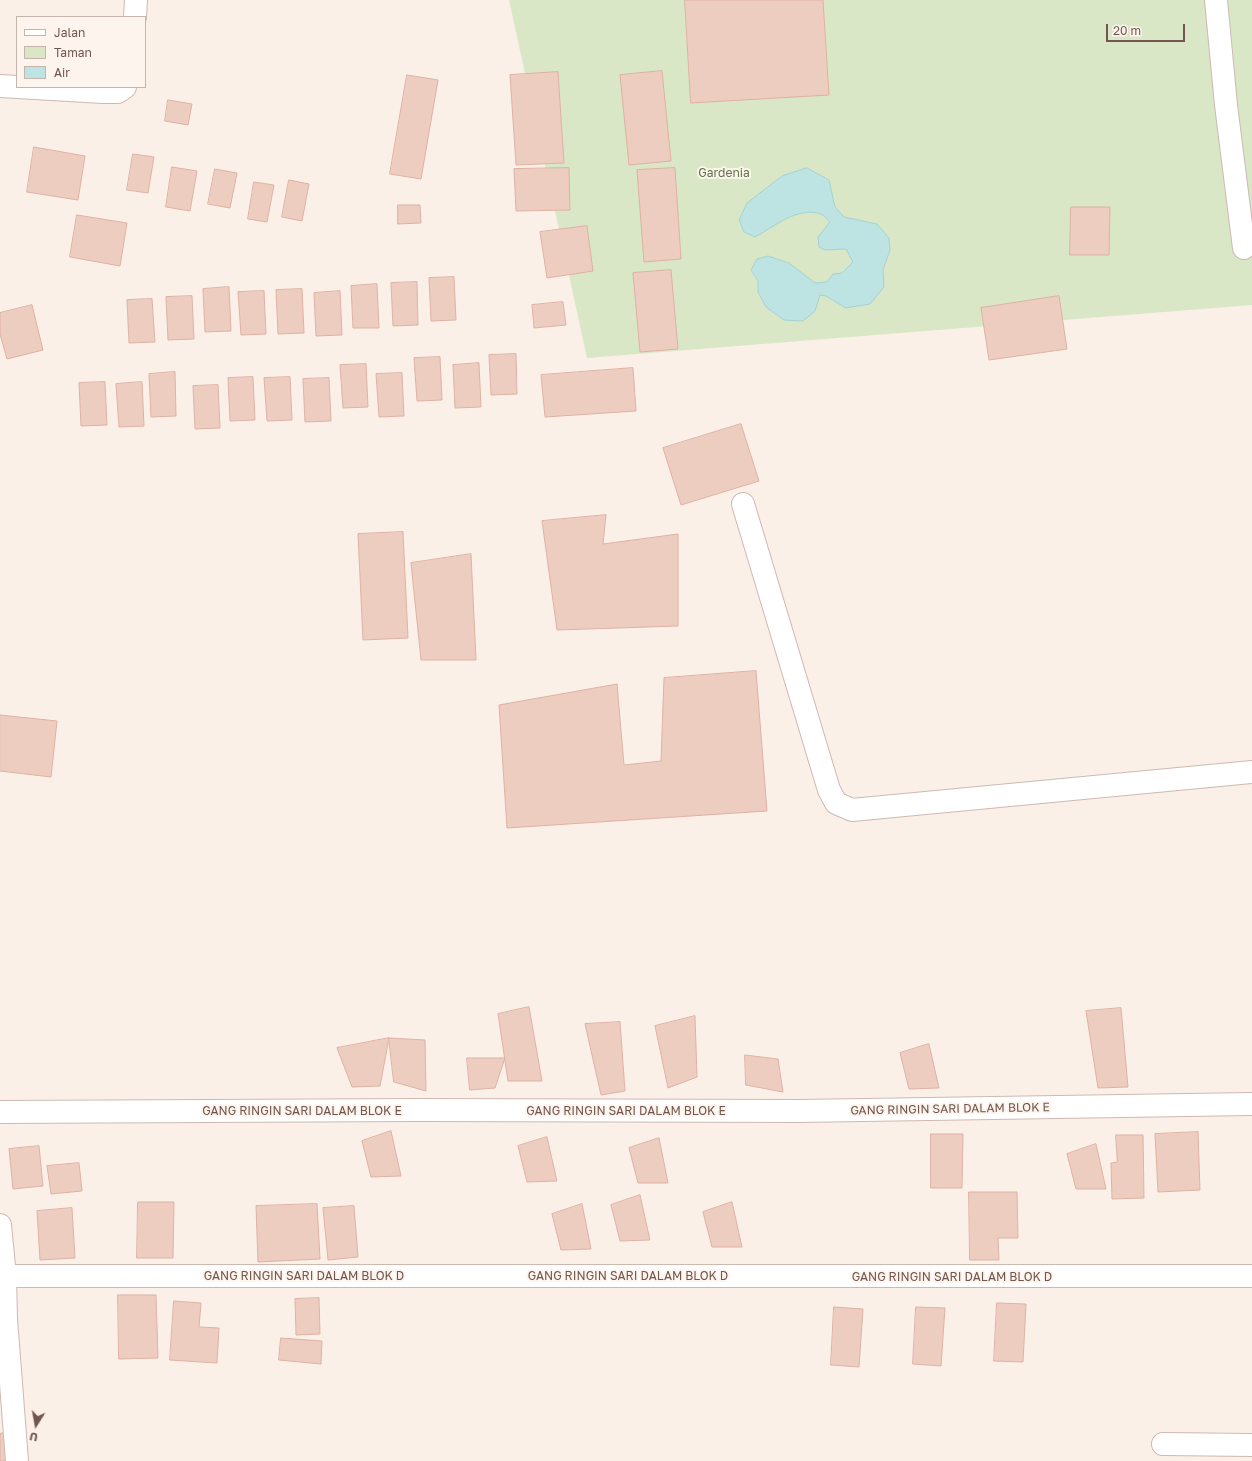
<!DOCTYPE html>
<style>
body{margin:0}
#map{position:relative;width:1252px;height:1461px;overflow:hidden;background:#fbf0e7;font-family:"Golos Text",sans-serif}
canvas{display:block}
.legend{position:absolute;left:16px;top:16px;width:130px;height:72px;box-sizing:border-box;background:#fdf5ed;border:1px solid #c5b5ad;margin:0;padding:5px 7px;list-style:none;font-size:12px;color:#72554e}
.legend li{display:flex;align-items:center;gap:8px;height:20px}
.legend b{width:20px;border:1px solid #c5b5ad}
.north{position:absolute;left:16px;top:1405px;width:40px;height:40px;-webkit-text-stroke:3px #fdf5ed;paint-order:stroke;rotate:191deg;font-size:11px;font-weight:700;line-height:16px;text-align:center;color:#72554e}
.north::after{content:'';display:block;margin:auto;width:14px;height:18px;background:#72554e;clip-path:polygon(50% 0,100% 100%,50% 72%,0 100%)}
.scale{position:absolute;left:1106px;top:24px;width:79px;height:18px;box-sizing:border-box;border:2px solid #72554e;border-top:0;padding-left:5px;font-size:12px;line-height:14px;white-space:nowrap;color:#72554e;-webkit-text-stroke:3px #fdf5ed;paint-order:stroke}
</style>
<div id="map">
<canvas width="1252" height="1461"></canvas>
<ul class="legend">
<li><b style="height:5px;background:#fff"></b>Jalan</li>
<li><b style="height:11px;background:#d9e7c7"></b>Taman</li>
<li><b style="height:11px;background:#bde3e3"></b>Air</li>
</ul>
<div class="north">U</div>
<div class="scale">20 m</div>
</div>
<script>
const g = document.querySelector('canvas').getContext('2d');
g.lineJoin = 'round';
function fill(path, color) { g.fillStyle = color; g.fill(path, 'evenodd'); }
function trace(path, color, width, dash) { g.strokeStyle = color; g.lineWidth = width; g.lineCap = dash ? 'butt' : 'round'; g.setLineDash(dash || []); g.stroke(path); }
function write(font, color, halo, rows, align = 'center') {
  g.font = font + ' "Golos Text",sans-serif'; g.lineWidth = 4; g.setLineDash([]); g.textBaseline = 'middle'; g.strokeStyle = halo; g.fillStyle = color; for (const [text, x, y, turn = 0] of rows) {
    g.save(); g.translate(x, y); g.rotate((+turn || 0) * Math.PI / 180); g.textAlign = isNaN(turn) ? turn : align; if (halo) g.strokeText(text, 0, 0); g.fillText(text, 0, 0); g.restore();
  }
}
const green = new Path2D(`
 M 509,0 L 1252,0 L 1252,305 L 587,358 Z`);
const water = new Path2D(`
 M 807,168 L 829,180 L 835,207 L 844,217 L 877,224 L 889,238 L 890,250 L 883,270 L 884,287 L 870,304 L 846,308 L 826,296 L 820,295 L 815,311 L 803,321 L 784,320 L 766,307 L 758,292 L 758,281 L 751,270 L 757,259 L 768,256 L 789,263 L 815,283 L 827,282 L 833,274 L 842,273 L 853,262 L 846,249 L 825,250 L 819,247 L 818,237 L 830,222 C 827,219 824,215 821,214 C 797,206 774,227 755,237 L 744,232 L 739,220 L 747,203 L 782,176 Z`);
const building = new Path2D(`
 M 685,0 L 823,0 L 829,95 L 691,103 Z
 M 662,71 L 671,161 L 629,165 L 620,75 Z
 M 558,72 L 564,163 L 516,165 L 510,75 Z
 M 407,75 L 438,80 L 421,179 L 390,174 Z
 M 168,100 L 192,104 L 188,125 L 165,121 Z
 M 34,147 L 85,156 L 78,200 L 27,192 Z
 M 133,154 L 154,157 L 148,193 L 127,190 Z
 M 172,167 L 197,171 L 190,211 L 166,207 Z
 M 569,168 L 570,210 L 516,211 L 514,169 Z
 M 675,168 L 681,259 L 644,262 L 637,170 Z
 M 215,169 L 237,173 L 230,208 L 208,204 Z
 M 289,180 L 309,184 L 302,221 L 282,217 Z
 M 254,182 L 274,185 L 267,222 L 248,219 Z
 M 398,205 L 420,205 L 421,223 L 398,224 Z
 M 1071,207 L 1110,207 L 1109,255 L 1070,255 Z
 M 77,215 L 127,223 L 120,266 L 70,257 Z
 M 587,226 L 593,271 L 547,278 L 540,232 Z
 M 671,270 L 678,349 L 640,352 L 633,273 Z
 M 454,277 L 456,320 L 431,321 L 429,278 Z
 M 417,282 L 418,325 L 393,326 L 391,283 Z
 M 377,284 L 379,328 L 353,328 L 351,286 Z
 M 229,287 L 231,331 L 205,332 L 203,289 Z
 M 302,289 L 304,333 L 278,334 L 276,290 Z
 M 264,291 L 266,334 L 241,335 L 238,292 Z
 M 340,291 L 342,335 L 316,336 L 314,293 Z
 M 192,296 L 194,339 L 168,340 L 166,297 Z
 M 1059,296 L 1067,349 L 989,360 L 981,308 Z
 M 152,299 L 155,342 L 129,343 L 127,300 Z
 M 563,302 L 566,325 L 534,328 L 532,305 Z
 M 32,305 L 43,350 L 7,359 L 0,334 L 0,313 Z
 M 516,354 L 517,394 L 491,395 L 489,355 Z
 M 440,357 L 442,400 L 417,401 L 414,358 Z
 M 479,363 L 481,407 L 455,408 L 453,365 Z
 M 366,364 L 368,407 L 343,408 L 340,365 Z
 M 633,368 L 636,411 L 545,417 L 541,375 Z
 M 175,372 L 176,416 L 151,417 L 149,374 Z
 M 402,373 L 404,416 L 379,417 L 376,374 Z
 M 253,377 L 255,420 L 230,421 L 228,378 Z
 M 290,377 L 292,420 L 267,421 L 264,378 Z
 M 329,378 L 331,421 L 305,422 L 303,379 Z
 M 105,382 L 107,425 L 81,426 L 79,383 Z
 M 142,382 L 144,426 L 119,427 L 116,384 Z
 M 218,385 L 220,428 L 195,429 L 193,386 Z
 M 741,424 L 759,481 L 681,505 L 663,448 Z
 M 606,515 L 603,544 L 678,534 L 678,626 L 557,630 L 542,521 Z
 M 403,532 L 408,638 L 363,640 L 358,534 Z
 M 471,554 L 476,660 L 421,660 L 411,563 Z
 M 756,671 L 767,811 L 507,828 L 499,705 L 617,684 L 624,765 L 661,761 L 664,678 Z
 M 0,715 L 57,721 L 51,777 L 0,771 Z
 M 529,1007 L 542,1081 L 508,1081 L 498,1014 Z
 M 1121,1008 L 1128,1087 L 1098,1088 L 1086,1011 Z
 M 695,1016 L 697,1077 L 668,1088 L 655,1026 Z
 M 620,1022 L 625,1091 L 601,1095 L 585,1024 Z
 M 389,1038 L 425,1040 L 426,1091 L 394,1082 Z
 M 389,1038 L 380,1086 L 352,1087 L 337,1048 Z
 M 929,1044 L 939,1088 L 909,1089 L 900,1053 Z
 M 745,1055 L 778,1059 L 783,1092 L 746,1085 Z
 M 467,1058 L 505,1058 L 495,1088 L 470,1090 Z
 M 391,1131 L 401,1176 L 371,1177 L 362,1141 Z
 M 1198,1132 L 1200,1190 L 1158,1192 L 1155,1134 Z
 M 931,1134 L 963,1134 L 962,1188 L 931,1188 Z
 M 1116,1135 L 1143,1135 L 1144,1198 L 1112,1199 L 1111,1163 L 1117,1162 Z
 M 547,1137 L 557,1181 L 527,1182 L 518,1146 Z
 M 659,1138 L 668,1183 L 638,1183 L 629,1148 Z
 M 1096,1144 L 1106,1189 L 1076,1189 L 1067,1154 Z
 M 39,1146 L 43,1186 L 13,1189 L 9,1149 Z
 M 79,1163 L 82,1191 L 51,1194 L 47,1166 Z
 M 969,1192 L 1017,1192 L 1018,1238 L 998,1238 L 999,1260 L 970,1260 Z
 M 640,1195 L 650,1240 L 620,1241 L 611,1205 Z
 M 138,1202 L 174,1202 L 173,1258 L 137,1258 Z
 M 732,1202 L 742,1247 L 712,1247 L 703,1212 Z
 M 317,1204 L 320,1259 L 258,1262 L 256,1206 Z
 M 582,1204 L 591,1249 L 561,1250 L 552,1214 Z
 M 354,1206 L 358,1257 L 328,1260 L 323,1208 Z
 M 72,1208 L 75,1258 L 40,1260 L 37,1211 Z
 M 118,1295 L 156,1295 L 158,1358 L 119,1359 Z
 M 319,1298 L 320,1334 L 296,1335 L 295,1299 Z
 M 174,1301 L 201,1303 L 199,1327 L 219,1328 L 217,1363 L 170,1360 Z
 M 997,1303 L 1026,1304 L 1023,1362 L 994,1361 Z
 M 834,1307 L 863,1309 L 859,1367 L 831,1365 Z
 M 916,1307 L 945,1308 L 941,1366 L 913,1364 Z
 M 281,1338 L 322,1341 L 321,1364 L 279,1360 Z
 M 9,1431 L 5,1461 L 0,1461 L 0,1434 Z`);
const minor = new Path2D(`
 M 1216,0 L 1226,105 L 1244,248
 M 135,17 L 136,0
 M 0,86 L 103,92 L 118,92 L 125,87
 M 743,504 L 829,790 L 836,803 L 852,810 L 1252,772
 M 0,1112 L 416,1110 L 799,1111 L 1252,1104
 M 0,1225 L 5,1276 L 6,1319 L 17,1461
 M 5,1276 L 1252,1276
 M 1163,1444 L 1252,1445`);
const parkNames = [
 ["Gardenia",724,173]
];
const streetNames = [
 ["GANG RINGIN SARI DALAM BLOK E",950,1109,-1],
 ["GANG RINGIN SARI DALAM BLOK E",302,1111],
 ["GANG RINGIN SARI DALAM BLOK E",626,1111],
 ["GANG RINGIN SARI DALAM BLOK D",304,1276],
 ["GANG RINGIN SARI DALAM BLOK D",628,1276],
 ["GANG RINGIN SARI DALAM BLOK D",952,1277]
];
fill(green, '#d9e7c7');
fill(water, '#bde3e3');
trace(water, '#a4d3d3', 1);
fill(building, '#eecdc1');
trace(building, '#dfb1a3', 1);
trace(minor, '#ceb9b1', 24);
trace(minor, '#fff', 22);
write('12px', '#5c7747', '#fdf5ed', parkNames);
write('12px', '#72554e', '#fdf5ed', streetNames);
</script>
